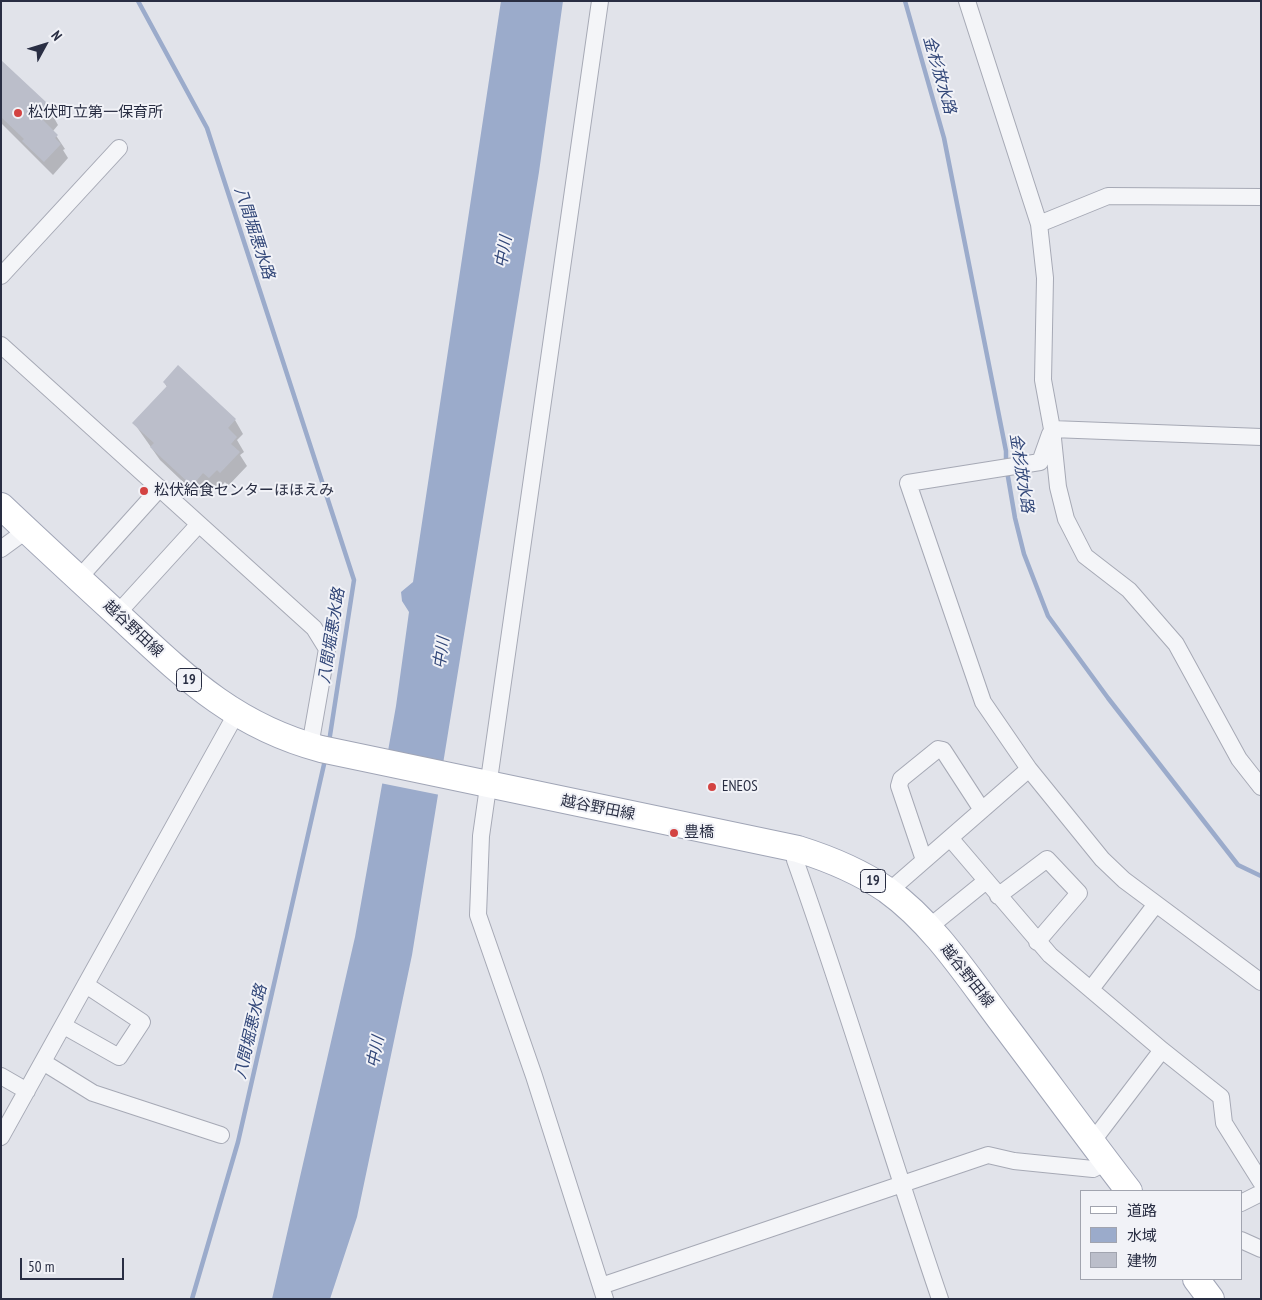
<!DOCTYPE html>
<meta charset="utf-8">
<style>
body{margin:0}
#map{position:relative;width:1262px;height:1300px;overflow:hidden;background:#e1e3ea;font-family:"PT Sans Narrow","Noto Sans JP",sans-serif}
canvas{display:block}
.frame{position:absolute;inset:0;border:2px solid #292e43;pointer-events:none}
.legend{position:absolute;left:1080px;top:1190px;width:162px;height:90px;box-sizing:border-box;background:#f1f2f7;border:1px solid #a1a4af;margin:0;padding:6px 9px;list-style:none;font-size:15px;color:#292e43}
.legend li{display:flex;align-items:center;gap:10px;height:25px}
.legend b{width:25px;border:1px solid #a1a4af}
.north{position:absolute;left:20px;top:20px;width:50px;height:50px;-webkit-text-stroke:4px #f1f2f7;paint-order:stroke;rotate:51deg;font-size:14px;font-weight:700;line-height:20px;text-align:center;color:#292e43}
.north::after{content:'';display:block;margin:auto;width:18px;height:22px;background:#292e43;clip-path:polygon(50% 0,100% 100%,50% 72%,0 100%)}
.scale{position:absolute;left:20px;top:1258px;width:104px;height:22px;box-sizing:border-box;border:2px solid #292e43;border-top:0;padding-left:6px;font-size:15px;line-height:18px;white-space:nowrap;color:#292e43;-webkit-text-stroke:4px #f1f2f7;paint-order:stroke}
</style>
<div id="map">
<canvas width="1262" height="1300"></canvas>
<div class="frame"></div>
<ul class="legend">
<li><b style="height:6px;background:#fff"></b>道路</li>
<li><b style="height:14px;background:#9babcb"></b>水域</li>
<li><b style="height:14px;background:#bbbeca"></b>建物</li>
</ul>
<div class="north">N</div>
<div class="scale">50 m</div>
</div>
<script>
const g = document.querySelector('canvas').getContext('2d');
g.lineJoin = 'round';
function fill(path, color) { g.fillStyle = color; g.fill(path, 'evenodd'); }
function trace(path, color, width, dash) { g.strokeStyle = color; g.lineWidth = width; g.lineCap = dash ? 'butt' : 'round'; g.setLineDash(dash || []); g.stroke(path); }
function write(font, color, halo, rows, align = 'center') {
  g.font = font + ' "PT Sans Narrow","Noto Sans JP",sans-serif'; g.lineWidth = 4; g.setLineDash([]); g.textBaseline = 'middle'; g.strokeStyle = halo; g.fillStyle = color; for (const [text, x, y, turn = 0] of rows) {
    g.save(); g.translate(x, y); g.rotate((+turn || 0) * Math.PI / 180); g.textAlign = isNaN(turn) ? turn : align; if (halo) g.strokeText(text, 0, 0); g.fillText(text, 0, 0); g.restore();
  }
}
const water = new Path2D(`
 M 501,1 L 563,1 L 539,172 L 412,955 L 357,1217 L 330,1299 L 272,1299 L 355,937 L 396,706 L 409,612 L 402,601 L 401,592 L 413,582 Z`);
const pier = new Path2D(`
 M 384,756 L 445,768 L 440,795 L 380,783 Z`);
const shadow = new Path2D(`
 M 1,62 L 45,102 L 58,125 L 53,131 L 65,149 L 63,150 L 68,158 L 53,175 L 1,123 Z
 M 179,367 L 235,420 L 243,434 L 237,440 L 244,452 L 240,455 L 247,466 L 228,486 L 225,482 L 217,491 L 212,486 L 200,498 L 160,460 L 134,423 L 167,387 L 164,382 Z`);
const stream = new Path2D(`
 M 138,1 L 207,128 L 354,580 L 329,742
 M 905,1 L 944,138 L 1006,451 L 1006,463
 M 1007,471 L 1015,518 L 1024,554 L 1048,616 L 1108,698 L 1238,865 L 1261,876
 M 192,1299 L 238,1142 L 325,760`);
const building = new Path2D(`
 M 1,60 L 46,102 L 44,104 L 51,111 L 43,120 L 58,135 L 55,138 L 61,144 L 44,162 L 22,141 L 24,139 L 1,117 Z
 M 178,365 L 236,419 L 228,428 L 237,437 L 231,444 L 240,452 L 220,473 L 217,470 L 209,478 L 203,473 L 192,486 L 150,447 L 154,443 L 132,423 L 167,386 L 163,382 Z`);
const street = new Path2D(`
 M 600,1 L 481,836 L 478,915 L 534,1076 L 605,1299
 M 967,1 L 1039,224 L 1045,278 L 1043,380 L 1052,429 L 1058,487 L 1066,519 L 1085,556 L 1129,590 L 1176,644 L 1239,759 L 1261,787
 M 1039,224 L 1108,196 L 1261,197
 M 1,276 L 119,148
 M 1,345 L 314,628 L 327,649 L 310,746
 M 1052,429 L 1261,437
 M 1050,434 L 1040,462 L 908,483 L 983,702 L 1029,769 L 1102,859 L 1124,880 L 1261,982
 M 1,549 L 27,530
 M 79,578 L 160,488
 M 117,614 L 199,524
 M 950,838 L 1050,955 L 1162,1050 L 1221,1097 L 1224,1123 L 1261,1182
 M 798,849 L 795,860 C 847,1005 890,1153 940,1299
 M 924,860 L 899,786 L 901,779 L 938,749 L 943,750 L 982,810
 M 888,892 L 1029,769
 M 998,896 L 1047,859 L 1079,893 L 1037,942
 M 928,928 L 986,881
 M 1091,989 L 1156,904
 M 64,1026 L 119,1057 L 142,1022 L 86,985
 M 43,1062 L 93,1093 L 221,1135
 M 1,1076 L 27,1091
 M 1,1137 L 236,714
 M 1092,1142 L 1162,1050
 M 1241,1203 L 1261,1193
 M 1241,1240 L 1261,1249
 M 601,1286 L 988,1155 L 1014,1161 L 1093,1169 L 1107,1162`);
const primary = new Path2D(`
 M 1,506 C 39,542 77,577 115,612 C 181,673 231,725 321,749 L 798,849 C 830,859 859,871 887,890 C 933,923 966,974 999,1018 C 1043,1076 1085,1134 1129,1191
 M 1196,1279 L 1211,1299`);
const markers = [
 [18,113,5,"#d34342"],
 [144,491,5,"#d34342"],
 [712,787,5,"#d34342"],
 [674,833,5,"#d34342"]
];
const shields = [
 [189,680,25],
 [873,881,25]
];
const shieldNames = [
 ["19",189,680],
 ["19",873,881]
];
const poiNames = [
 ["松伏町立第一保育所",28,113],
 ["松伏給食センターほほえみ",154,491],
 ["ENEOS",722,787],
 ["豊橋",684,833]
];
const streetNames = [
 ["越谷野田線",133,629,43],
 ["越谷野田線",598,808,11],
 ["越谷野田線",967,976,52]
];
const waterNames = [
 ["金杉放水路",939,75,74],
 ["八間堀悪水路",254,233,72],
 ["中川",504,252,-80],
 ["金杉放水路",1021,473,81],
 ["八間堀悪水路",332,636,-81],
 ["中川",442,653,-82],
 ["八間堀悪水路",251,1032,-77],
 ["中川",376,1052,-79]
];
fill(water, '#9babcb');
fill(pier, '#e1e3ea');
fill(shadow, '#0003');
trace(stream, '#9babcb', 4.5);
fill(building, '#bbbeca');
trace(street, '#a6a9b5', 18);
trace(primary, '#a0a5b6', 28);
trace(street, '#f4f5f8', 16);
trace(primary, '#fff', 26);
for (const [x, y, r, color] of markers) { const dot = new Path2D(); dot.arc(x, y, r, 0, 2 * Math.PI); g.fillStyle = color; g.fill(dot); trace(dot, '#f1f2f7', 2); }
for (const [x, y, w] of shields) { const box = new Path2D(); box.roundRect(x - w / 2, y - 11.5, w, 23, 4); g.fillStyle = '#f1f2f7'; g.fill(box); trace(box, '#292e43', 1); }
write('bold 14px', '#292e43', null, shieldNames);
write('15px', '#292e43', '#f1f2f7', poiNames, 'left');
write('15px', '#292e43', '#f1f2f7', streetNames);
write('italic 16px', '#314678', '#f1f2f7', waterNames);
</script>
